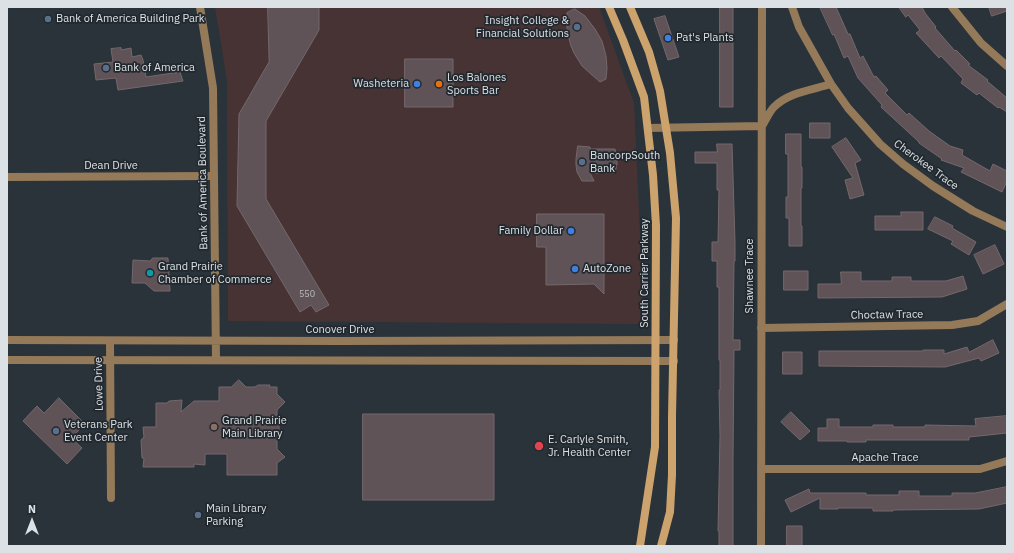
<!DOCTYPE html>
<style>
body{margin:0}
#map{position:relative;width:1014px;height:553px;overflow:hidden;background:#2b333a;font-family:"IBM Plex Sans",sans-serif}
canvas{display:block}
.frame{position:absolute;inset:0;border:8px solid #dce1e5;pointer-events:none}
.north{position:absolute;left:12px;top:501px;width:40px;height:40px;-webkit-text-stroke:3px #21292f;paint-order:stroke;rotate:0deg;font-size:11px;font-weight:700;line-height:16px;text-align:center;color:#dce1e5}
.north::after{content:'';display:block;margin:auto;width:14px;height:18px;background:#dce1e5;clip-path:polygon(50% 0,100% 100%,50% 72%,0 100%)}
</style>
<div id="map">
<canvas width="1014" height="553"></canvas>
<div class="frame"></div>
<div class="north">N</div>
</div>
<script>
const g = document.querySelector('canvas').getContext('2d');
g.lineJoin = 'round';
function fill(path, color) { g.fillStyle = color; g.fill(path, 'evenodd'); }
function trace(path, color, width, dash) { g.strokeStyle = color; g.lineWidth = width; g.lineCap = dash ? 'butt' : 'round'; g.setLineDash(dash || []); g.stroke(path); }
function write(font, color, halo, rows, align = 'center') {
  g.font = font + ' "IBM Plex Sans",sans-serif'; g.lineWidth = 3.5; g.setLineDash([]); g.textBaseline = 'middle'; g.strokeStyle = halo; g.fillStyle = color; for (const [text, x, y, turn = 0] of rows) {
    g.save(); g.translate(x, y); g.rotate((+turn || 0) * Math.PI / 180); g.textAlign = isNaN(turn) ? turn : align; if (halo) g.strokeText(text, 0, 0); g.fillText(text, 0, 0); g.restore();
  }
}
const commercial = new Path2D(`
 M 215,7 L 599,7 L 634,103 L 644,324 L 228,321 L 227,80 Z`);
const building = new Path2D(`
 M 268,7 L 319,7 L 319,30 L 266,121 L 266,199 L 329,305 L 316,312 L 311,305 L 300,312 L 237,206 L 239,114 L 269,62 Z
 M 720,7 L 733,7 L 733,107 L 720,107 Z
 M 820,7 L 836,7 L 848,34 L 850,34 L 860,58 L 863,56 L 874,77 L 876,76 L 888,90 L 885,93 L 907,115 L 909,113 L 929,131 L 950,146 L 963,150 L 962,155 L 990,171 L 993,164 L 1007,171 L 1007,181 L 1002,192 L 961,172 L 964,168 L 941,160 L 942,159 L 919,143 L 919,142 L 881,107 L 882,105 L 858,78 L 848,56 L 844,58 L 834,34 L 833,35 Z
 M 899,7 L 922,7 L 925,13 L 936,27 L 935,28 L 955,51 L 956,50 L 970,64 L 968,65 L 988,80 L 987,81 L 1007,98 L 1007,112 L 999,107 L 998,108 L 979,93 L 977,95 L 961,83 L 963,79 L 941,56 L 939,58 L 916,33 L 920,30 L 908,15 L 906,17 Z
 M 989,7 L 1007,7 L 1007,11 L 992,16 Z
 M 575,9 L 585,16 L 595,29 L 602,41 L 606,56 L 607,68 L 606,79 L 600,82 L 582,66 L 574,53 L 571,46 L 567,31 L 567,13 Z
 M 665,16 L 679,57 L 668,60 L 654,19 Z
 M 121,48 L 121,50 L 131,48 L 132,57 L 141,55 L 143,60 L 146,77 L 180,72 L 183,81 L 118,90 L 116,78 L 96,80 L 94,64 L 113,62 L 111,49 Z
 M 405,59 L 453,59 L 453,107 L 405,107 Z
 M 810,123 L 830,123 L 830,138 L 810,138 Z
 M 786,134 L 801,134 L 801,167 L 802,167 L 802,188 L 801,188 L 801,226 L 802,226 L 802,246 L 789,246 L 789,218 L 786,218 L 786,197 L 788,197 L 788,154 L 786,154 Z
 M 846,138 L 861,160 L 855,163 L 864,195 L 850,199 L 845,180 L 853,178 L 832,147 Z
 M 717,144 L 732,144 L 735,242 L 735,261 L 734,261 L 733,340 L 740,340 L 740,350 L 734,350 L 733,458 L 733,546 L 719,546 L 719,531 L 718,531 L 720,436 L 719,390 L 720,390 L 720,360 L 719,360 L 719,287 L 717,287 L 717,261 L 712,261 L 712,242 L 718,242 L 719,190 L 717,190 L 717,163 L 695,163 L 695,152 L 717,152 Z
 M 578,146 L 590,147 L 590,149 L 615,149 L 617,157 L 617,164 L 615,173 L 590,173 L 594,181 L 582,181 L 577,172 L 576,165 L 576,159 Z
 M 901,212 L 923,212 L 923,230 L 875,230 L 875,216 L 901,216 Z
 M 537,214 L 604,214 L 604,294 L 594,284 L 546,285 L 546,247 L 537,247 Z
 M 935,217 L 953,226 L 952,228 L 976,242 L 969,255 L 951,244 L 953,241 L 928,229 Z
 M 995,245 L 1004,264 L 983,274 L 974,255 Z
 M 153,258 L 168,258 L 170,291 L 154,291 L 145,283 L 132,283 L 133,260 L 150,261 Z
 M 784,271 L 808,271 L 808,290 L 784,290 Z
 M 841,272 L 861,272 L 861,281 L 892,281 L 892,277 L 911,277 L 911,281 L 946,281 L 963,276 L 967,289 L 942,297 L 818,298 L 818,284 L 841,284 Z
 M 993,340 L 999,353 L 981,361 L 979,358 L 945,367 L 819,366 L 819,351 L 923,351 L 923,350 L 944,350 L 944,354 L 967,347 L 969,352 Z
 M 783,352 L 802,352 L 802,374 L 783,374 Z
 M 239,380 L 246,387 L 255,387 L 258,385 L 270,385 L 269,387 L 277,387 L 277,394 L 285,402 L 277,410 L 277,421 L 279,421 L 279,439 L 277,440 L 277,449 L 285,457 L 277,463 L 277,475 L 227,475 L 227,454 L 205,454 L 205,465 L 194,464 L 194,467 L 143,467 L 144,458 L 142,458 L 141,440 L 144,437 L 143,427 L 156,427 L 156,403 L 167,403 L 169,401 L 182,400 L 181,412 L 194,401 L 219,401 L 219,387 L 231,387 Z
 M 59,398 L 85,424 L 71,438 L 82,448 L 67,464 L 23,421 L 37,406 L 44,413 Z
 M 791,412 L 810,431 L 800,440 L 781,422 Z
 M 363,414 L 494,414 L 494,500 L 363,500 Z
 M 1007,416 L 1007,433 L 969,437 L 969,440 L 866,440 L 866,442 L 847,442 L 847,441 L 818,441 L 818,428 L 827,428 L 827,419 L 839,419 L 839,427 L 873,427 L 873,425 L 893,425 L 893,427 L 925,427 L 925,425 L 976,426 L 975,419 Z
 M 1007,487 L 1007,503 L 979,509 L 893,510 L 893,511 L 873,511 L 873,508 L 838,508 L 838,509 L 820,509 L 820,498 L 791,512 L 785,500 L 809,489 L 810,493 L 866,493 L 866,495 L 899,495 L 899,491 L 919,491 L 919,496 L 952,496 L 952,493 L 975,493 Z
 M 787,526 L 802,526 L 802,546 L 787,546 Z`);
const minor = new Path2D(`
 M 792,7 L 799,27 L 831,84
 M 952,7 L 981,43 L 1007,66
 M 648,128 L 762,126 C 766,120 769,112 774,107 C 789,92 812,90 831,84 L 848,108 L 880,144 L 903,164 L 933,186 L 973,211 L 1007,227
 M 7,177 L 214,176
 M 761,328 L 952,325 L 978,321 L 1007,304
 M 110,341 L 111,498
 M 761,469 L 980,469 L 1007,461
 M 761,546 L 762,7`);
const tertiary = new Path2D(`
 M 200,7 L 213,88 L 216,360
 M 7,340 L 341,341 L 674,340
 M 7,360 L 674,361`);
const secondary = new Path2D(`
 M 609,7 L 623,40 L 644,97 L 653,175 L 656,226 L 655,447 L 640,546
 M 630,7 L 649,52 L 660,91 L 670,153 L 676,218 L 672,416 L 672,475 L 670,512 L 661,546`);
const markers = [
 [48,19,4,"#5c6f8a"],
 [577,27,4,"#5c6f8a"],
 [668,38,4,"#3f7fe0"],
 [106,68,4,"#5c6f8a"],
 [417,84,4,"#3f7fe0"],
 [439,84,4,"#e8710a"],
 [582,162,4,"#5c6f8a"],
 [571,231,4,"#3f7fe0"],
 [575,269,4,"#3f7fe0"],
 [150,273,4,"#0f9aa8"],
 [214,427,4,"#8d6e63"],
 [56,431,4,"#5c6f8a"],
 [539,446,5,"#e0444e"],
 [198,515,4,"#5c6f8a"]
];
const numberNames = [
 ["550",307,294]
];
const poiNames = [
 ["Bank of America Building Park",56,19],
 ["Insight College &",569,21,"right"],
 ["Financial Solutions",569,34,"right"],
 ["Pat's Plants",676,38],
 ["Bank of America",114,68],
 ["Los Balones",447,78],
 ["Sports Bar",447,91],
 ["Washeteria",409,84,"right"],
 ["BancorpSouth",590,156],
 ["Bank",590,169],
 ["Family Dollar",563,231,"right"],
 ["Grand Prairie",158,267],
 ["Chamber of Commerce",158,280],
 ["AutoZone",583,269],
 ["Grand Prairie",222,421],
 ["Main Library",222,434],
 ["Veterans Park",64,425],
 ["Event Center",64,438],
 ["E. Carlyle Smith,",548,440],
 ["Jr. Health Center",548,453],
 ["Main Library",206,509],
 ["Parking",206,522]
];
const streetNames = [
 ["Cherokee Trace",926,165,36],
 ["Dean Drive",111,166],
 ["Bank of America Boulevard",203,183,-91],
 ["South Carrier Parkway",645,273,-90],
 ["Shawnee Trace",750,276,-90],
 ["Choctaw Trace",887,315,-1],
 ["Conover Drive",340,330],
 ["Lowe Drive",99,384,-91],
 ["Apache Trace",885,458]
];
fill(commercial, '#483334');
fill(building, '#5f5357');
trace(building, '#74686c', 1);
trace(minor, '#957a59', 8);
trace(tertiary, '#957a59', 8);
trace(secondary, '#cda36d', 8);
for (const [x, y, r, color] of markers) { const dot = new Path2D(); dot.arc(x, y, r, 0, 2 * Math.PI); g.fillStyle = color; g.fill(dot); trace(dot, '#21292f', 1.5); }
write('9px', '#bdbec2', null, numberNames);
write('11px', '#dce1e5', '#21292f', poiNames, 'left');
write('11px', '#dce1e5', '#21292f', streetNames);
</script>
